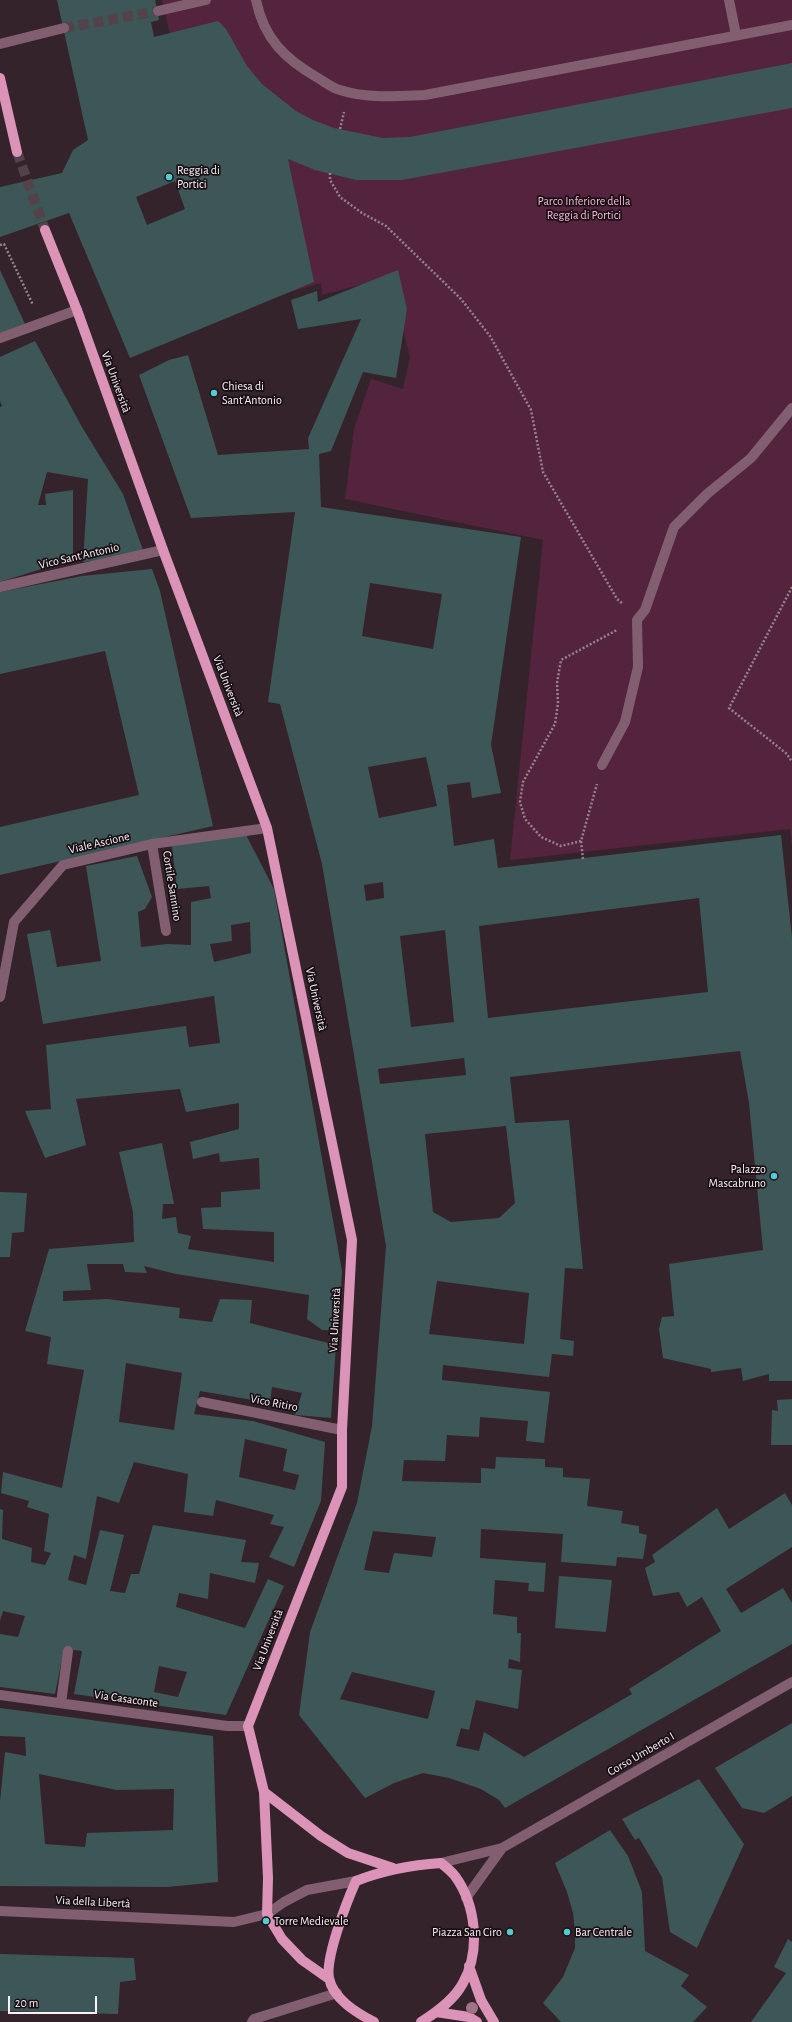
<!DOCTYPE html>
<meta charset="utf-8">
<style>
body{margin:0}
#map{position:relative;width:792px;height:2022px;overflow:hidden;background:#35232b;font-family:"Alegreya Sans",sans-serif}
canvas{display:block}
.scale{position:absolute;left:8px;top:1996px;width:89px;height:18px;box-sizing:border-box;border:2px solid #fdf1f6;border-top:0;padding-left:5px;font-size:12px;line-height:14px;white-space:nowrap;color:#fdf1f6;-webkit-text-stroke:3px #170f13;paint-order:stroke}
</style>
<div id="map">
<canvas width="792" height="2022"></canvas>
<div class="scale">20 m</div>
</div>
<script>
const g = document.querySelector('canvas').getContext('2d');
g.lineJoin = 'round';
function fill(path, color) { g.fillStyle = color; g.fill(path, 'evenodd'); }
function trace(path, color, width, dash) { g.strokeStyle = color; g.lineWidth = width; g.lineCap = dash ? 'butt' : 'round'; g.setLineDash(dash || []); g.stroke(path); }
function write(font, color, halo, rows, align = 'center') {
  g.font = font + ' "Alegreya Sans",sans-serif'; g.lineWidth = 3.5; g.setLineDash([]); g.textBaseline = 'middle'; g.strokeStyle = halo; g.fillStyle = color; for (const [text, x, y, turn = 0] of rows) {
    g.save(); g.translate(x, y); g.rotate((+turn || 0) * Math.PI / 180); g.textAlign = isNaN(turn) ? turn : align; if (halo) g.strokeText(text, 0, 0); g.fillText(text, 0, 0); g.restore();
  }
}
const green = new Path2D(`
 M 162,0 L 792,0 L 792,846 L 790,829 L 510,860 L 543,540 L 345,499 L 354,429 L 371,379 L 403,389 L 410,357 L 389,277 L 322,295 L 321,283 L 294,291 L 234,140 L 197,151 Z`);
const building = new Path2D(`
 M 57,0 L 155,0 L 159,20 L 151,22 L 154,37 L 218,21 L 226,29 L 247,66 L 262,84 L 296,111 L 313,120 L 334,128 L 383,138 L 410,137 L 792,63 L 792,108 L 402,180 L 356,180 L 315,170 L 288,159 L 314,282 L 130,358 L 69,213 L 0,237 L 0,187 L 62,173 L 73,150 L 88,140 ZM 175,181 L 185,209 L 147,225 L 136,197 Z
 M 0,270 L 25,324 L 0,333 Z
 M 398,270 L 407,309 L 396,378 L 363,372 L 331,451 L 319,454 L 321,507 L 521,537 L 491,745 L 501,793 L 472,798 L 470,782 L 447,785 L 454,846 L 494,839 L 498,868 L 781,835 L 792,938 L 792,1381 L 769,1381 L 769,1374 L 743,1381 L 741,1368 L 711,1372 L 711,1369 L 663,1358 L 659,1329 L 662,1317 L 674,1316 L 669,1264 L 763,1250 L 749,1103 L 740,1051 L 510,1077 L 515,1123 L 569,1120 L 583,1269 L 565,1268 L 560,1339 L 574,1341 L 573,1356 L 552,1354 L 549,1377 L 443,1365 L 442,1380 L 550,1392 L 544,1443 L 526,1441 L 528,1421 L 480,1417 L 479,1437 L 447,1435 L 445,1461 L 404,1460 L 402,1481 L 481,1483 L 481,1468 L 495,1469 L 496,1457 L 545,1459 L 545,1467 L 563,1468 L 563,1477 L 590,1479 L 587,1506 L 623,1511 L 621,1523 L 639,1526 L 639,1533 L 647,1535 L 643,1559 L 617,1557 L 616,1566 L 561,1562 L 563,1534 L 481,1529 L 480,1558 L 546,1563 L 544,1592 L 528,1591 L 529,1583 L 495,1580 L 493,1614 L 517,1617 L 517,1633 L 521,1633 L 520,1662 L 509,1659 L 508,1668 L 522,1670 L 518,1709 L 476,1700 L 469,1730 L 461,1728 L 456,1746 L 479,1751 L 484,1732 L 524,1757 L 632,1694 L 629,1689 L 721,1631 L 702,1597 L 687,1607 L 679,1592 L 653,1596 L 645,1568 L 655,1562 L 652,1555 L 717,1508 L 729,1529 L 785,1493 L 792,1505 L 792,1547 L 726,1589 L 741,1613 L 783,1588 L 792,1603 L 792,1644 L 505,1808 L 499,1800 L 481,1789 L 449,1778 L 423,1773 L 394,1783 L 365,1798 L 299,1715 L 310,1632 L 357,1503 L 372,1426 L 386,1246 L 322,864 L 280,704 L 268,702 L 295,512 L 191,518 L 139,375 L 169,360 L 188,355 L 218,455 L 309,449 L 308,438 L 361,319 L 298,329 L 291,300 L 317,291 L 318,302 ZM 370,583 L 442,594 L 433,649 L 362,636 ZM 426,757 L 437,806 L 379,818 L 368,767 ZM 383,882 L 384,898 L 366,901 L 364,885 ZM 699,898 L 708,992 L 488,1018 L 479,926 ZM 445,930 L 454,1022 L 411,1027 L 400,936 ZM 464,1058 L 466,1075 L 380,1084 L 378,1069 ZM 506,1126 L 515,1203 L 499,1218 L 451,1222 L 433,1212 L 425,1134 ZM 437,1281 L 529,1293 L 524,1344 L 429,1334 ZM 373,1531 L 436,1537 L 432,1557 L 394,1553 L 389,1573 L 364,1570 ZM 352,1672 L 435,1691 L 428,1719 L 340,1699 Z
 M 35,341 L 82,427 L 123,494 L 144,553 L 116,559 L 83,562 L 88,479 L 47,472 L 38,505 L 46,505 L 45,494 L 73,490 L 73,559 L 0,582 L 0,407 L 2,406 L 0,401 L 0,357 Z
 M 152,569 L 160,591 L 213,826 L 0,875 L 0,827 L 139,795 L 105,651 L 0,674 L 0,592 L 82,576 Z
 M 245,833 L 274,889 L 342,1271 L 339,1331 L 322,1330 L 307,1319 L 309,1295 L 176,1274 L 144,1266 L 147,1273 L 125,1272 L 123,1264 L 87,1264 L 91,1290 L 63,1291 L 63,1301 L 107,1299 L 180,1308 L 179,1318 L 212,1322 L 220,1299 L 252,1300 L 250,1323 L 336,1345 L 331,1418 L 295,1415 L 302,1393 L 272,1387 L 270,1403 L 200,1391 L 194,1414 L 253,1421 L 325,1442 L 321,1501 L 294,1567 L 269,1557 L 284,1527 L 270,1524 L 274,1515 L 216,1500 L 213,1516 L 184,1512 L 188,1474 L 134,1462 L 119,1503 L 97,1496 L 86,1559 L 74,1555 L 68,1580 L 86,1585 L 100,1530 L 124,1535 L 110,1591 L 125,1593 L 131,1574 L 139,1574 L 153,1525 L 246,1540 L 241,1562 L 259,1563 L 255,1583 L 210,1573 L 208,1599 L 179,1593 L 176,1607 L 245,1628 L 268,1579 L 284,1586 L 226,1715 L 74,1694 L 82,1651 L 64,1649 L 55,1694 L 0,1687 L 0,1634 L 18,1637 L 25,1616 L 3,1611 L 0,1621 L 0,1509 L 3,1510 L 2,1539 L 32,1548 L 31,1562 L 45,1565 L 51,1553 L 44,1551 L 49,1514 L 27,1507 L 29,1501 L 1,1493 L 3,1472 L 62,1488 L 84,1370 L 47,1364 L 51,1337 L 25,1331 L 49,1249 L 134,1242 L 133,1212 L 119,1152 L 162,1143 L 174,1204 L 163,1204 L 162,1219 L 176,1217 L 178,1233 L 191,1236 L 188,1249 L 274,1262 L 274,1232 L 203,1229 L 201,1208 L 221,1207 L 221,1192 L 260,1189 L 259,1158 L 220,1162 L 219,1153 L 193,1159 L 190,1142 L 239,1129 L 239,1103 L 186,1112 L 180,1089 L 76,1099 L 86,1145 L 45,1158 L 25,1111 L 51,1109 L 46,1045 L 186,1026 L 189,1047 L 220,1043 L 214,996 L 43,1024 L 27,934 L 50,930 L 57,967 L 101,961 L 86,866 L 137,856 L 152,897 L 145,909 L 138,912 L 141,947 L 167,944 L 191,945 L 191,902 L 211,898 L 209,886 L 177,889 L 172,846 ZM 250,922 L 251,953 L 214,962 L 210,944 L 232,941 L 231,925 ZM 126,1363 L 182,1373 L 174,1430 L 119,1422 ZM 245,1439 L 287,1449 L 283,1471 L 299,1475 L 295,1490 L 239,1477 ZM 159,1666 L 187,1672 L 178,1697 L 154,1692 Z
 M 0,1192 L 27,1193 L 24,1232 L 12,1233 L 10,1257 L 0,1257 Z
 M 792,1399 L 792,1445 L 771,1445 L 772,1410 L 778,1411 L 777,1400 Z
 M 559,1576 L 612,1580 L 606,1632 L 555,1628 Z
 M 0,1708 L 213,1736 L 218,1882 L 167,1887 L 0,1886 L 0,1801 L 5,1752 L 26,1756 L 25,1737 L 0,1736 ZM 39,1774 L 117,1790 L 174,1789 L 173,1830 L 87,1833 L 85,1847 L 45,1844 Z
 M 792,1723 L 792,1796 L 764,1813 L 742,1808 L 715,1768 Z
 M 699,1779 L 744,1844 L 697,1948 L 670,1932 L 662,1877 L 639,1838 L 635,1840 L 622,1819 Z
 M 610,1830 L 628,1856 L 642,1892 L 645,1951 L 689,1975 L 681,1986 L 707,2007 L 693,2022 L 561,2022 L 543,2003 L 563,1977 L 575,1948 L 575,1932 L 573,1913 L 567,1892 L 555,1863 Z
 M 788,1939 L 792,1942 L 792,2022 L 751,2022 L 786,1973 L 774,1967 Z
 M 0,1954 L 134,1958 L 136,1980 L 120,1982 L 118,2014 L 0,2011 Z`);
const minorTunnel = new Path2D(`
 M 64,28 L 158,11`);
const majorTunnel = new Path2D(`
 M 17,152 L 45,230`);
const path = new Path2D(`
 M 340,129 L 344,112
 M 330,173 L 330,180 L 340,197 L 362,213 L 386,226 L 461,299 L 490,336 L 531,410 L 543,472 L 617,599 L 623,604
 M 0,245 L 4,244 L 33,305
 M 792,587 L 729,708 L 787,754 L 792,762
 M 581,841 L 561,846 L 541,837 L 525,819 L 520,802 L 523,782 L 555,724 L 558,703 L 557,683 L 561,660 L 617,630
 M 583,859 L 581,841 L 597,784`);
const minor = new Path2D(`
 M 256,0 C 264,39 285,59 318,78 C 325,82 332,88 340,90 C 367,99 397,96 425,95 L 792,25
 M 729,0 L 736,35
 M 158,11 L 206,0
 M 0,44 L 64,28
 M 0,338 L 77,310
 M 0,587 L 163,550
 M 602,765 L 625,722 L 638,667 L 637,620 L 645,610 L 674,527 L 707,494 L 751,458 L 792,408
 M 152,844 L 166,931
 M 0,997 L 14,922 L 63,865 L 152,844 L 267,828
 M 202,1402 L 342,1430
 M 0,1695 L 227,1726 L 248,1726
 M 61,1703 L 68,1651
 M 441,1863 L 502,1848 L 792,1682
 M 466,1898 L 502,1848
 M 0,1911 L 234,1922 L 267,1914 L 284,1902 L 307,1890 L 356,1881
 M 252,2022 L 254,2019 L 337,1993`);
const major = new Path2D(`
 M 0,78 L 17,152
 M 45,230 L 77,310 L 163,550 L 267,828 L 352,1240 L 342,1430 L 342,1487 L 248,1726 L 264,1792 L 268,1878 L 267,1914 L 282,1939 L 302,1960 L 329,1979
 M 264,1792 L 321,1836 L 348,1853 L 393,1868
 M 469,1966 L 481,2000 L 494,2022
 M 436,2012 L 469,2017 L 477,2022
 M 374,2022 C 357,2013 333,1999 329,1978 C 325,1958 347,1901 356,1881 C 384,1870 411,1865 441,1863 C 446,1867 451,1871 455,1876 C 476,1905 481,1950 463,1983 C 454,2000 437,2012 421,2022`);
const trees = [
 [472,2008]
];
const markers = [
 [169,177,4,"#52ccd0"],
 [214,393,4,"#52ccd0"],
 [774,1176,4,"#52ccd0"],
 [266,1921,4,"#52ccd0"],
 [510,1932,4,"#52ccd0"],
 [567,1932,4,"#52ccd0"]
];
const poiNames = [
 ["Reggia di",177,170],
 ["Portici",177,184],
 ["Chiesa di",222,386],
 ["Sant'Antonio",222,400],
 ["Palazzo",766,1169,"right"],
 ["Mascabruno",766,1183,"right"],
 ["Torre Medievale",274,1921],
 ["Piazza San Ciro",502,1932,"right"],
 ["Bar Centrale",575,1932]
];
const parkNames = [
 ["Parco Inferiore della",584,201],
 ["Reggia di Portici",584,215]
];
const streetNames = [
 ["Via Università",116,382,70],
 ["Vico Sant'Antonio",79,556,-13],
 ["Via Università",228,686,69],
 ["Viale Ascione",99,843,-13],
 ["Cortile Sannino",172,886,81],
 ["Via Università",316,999,78],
 ["Via Università",335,1320,-87],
 ["Vico Ritiro",274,1403,11],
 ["Via Università",268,1640,-69],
 ["Via Casaconte",126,1699,8],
 ["Corso Umberto I",641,1754,-30],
 ["Via della Libertà",93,1902,3]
];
fill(green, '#54233e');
fill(building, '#3d5657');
trace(minorTunnel, '#534249', 10, [10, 5]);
trace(majorTunnel, '#534249', 10, [10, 5]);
trace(path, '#94858c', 2.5, [2, 2]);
trace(minor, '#825f70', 10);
trace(major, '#db94b8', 10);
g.fillStyle = '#a07388';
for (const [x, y] of trees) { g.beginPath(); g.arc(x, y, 6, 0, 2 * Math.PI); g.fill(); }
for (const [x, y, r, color] of markers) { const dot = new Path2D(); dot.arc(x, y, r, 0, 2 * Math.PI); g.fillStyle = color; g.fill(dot); trace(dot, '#170f13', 1.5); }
write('12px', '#fdf1f6', '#170f13', poiNames, 'left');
write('12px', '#f7b5d5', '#170f13', parkNames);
write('12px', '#fdf1f6', '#170f13', streetNames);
</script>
